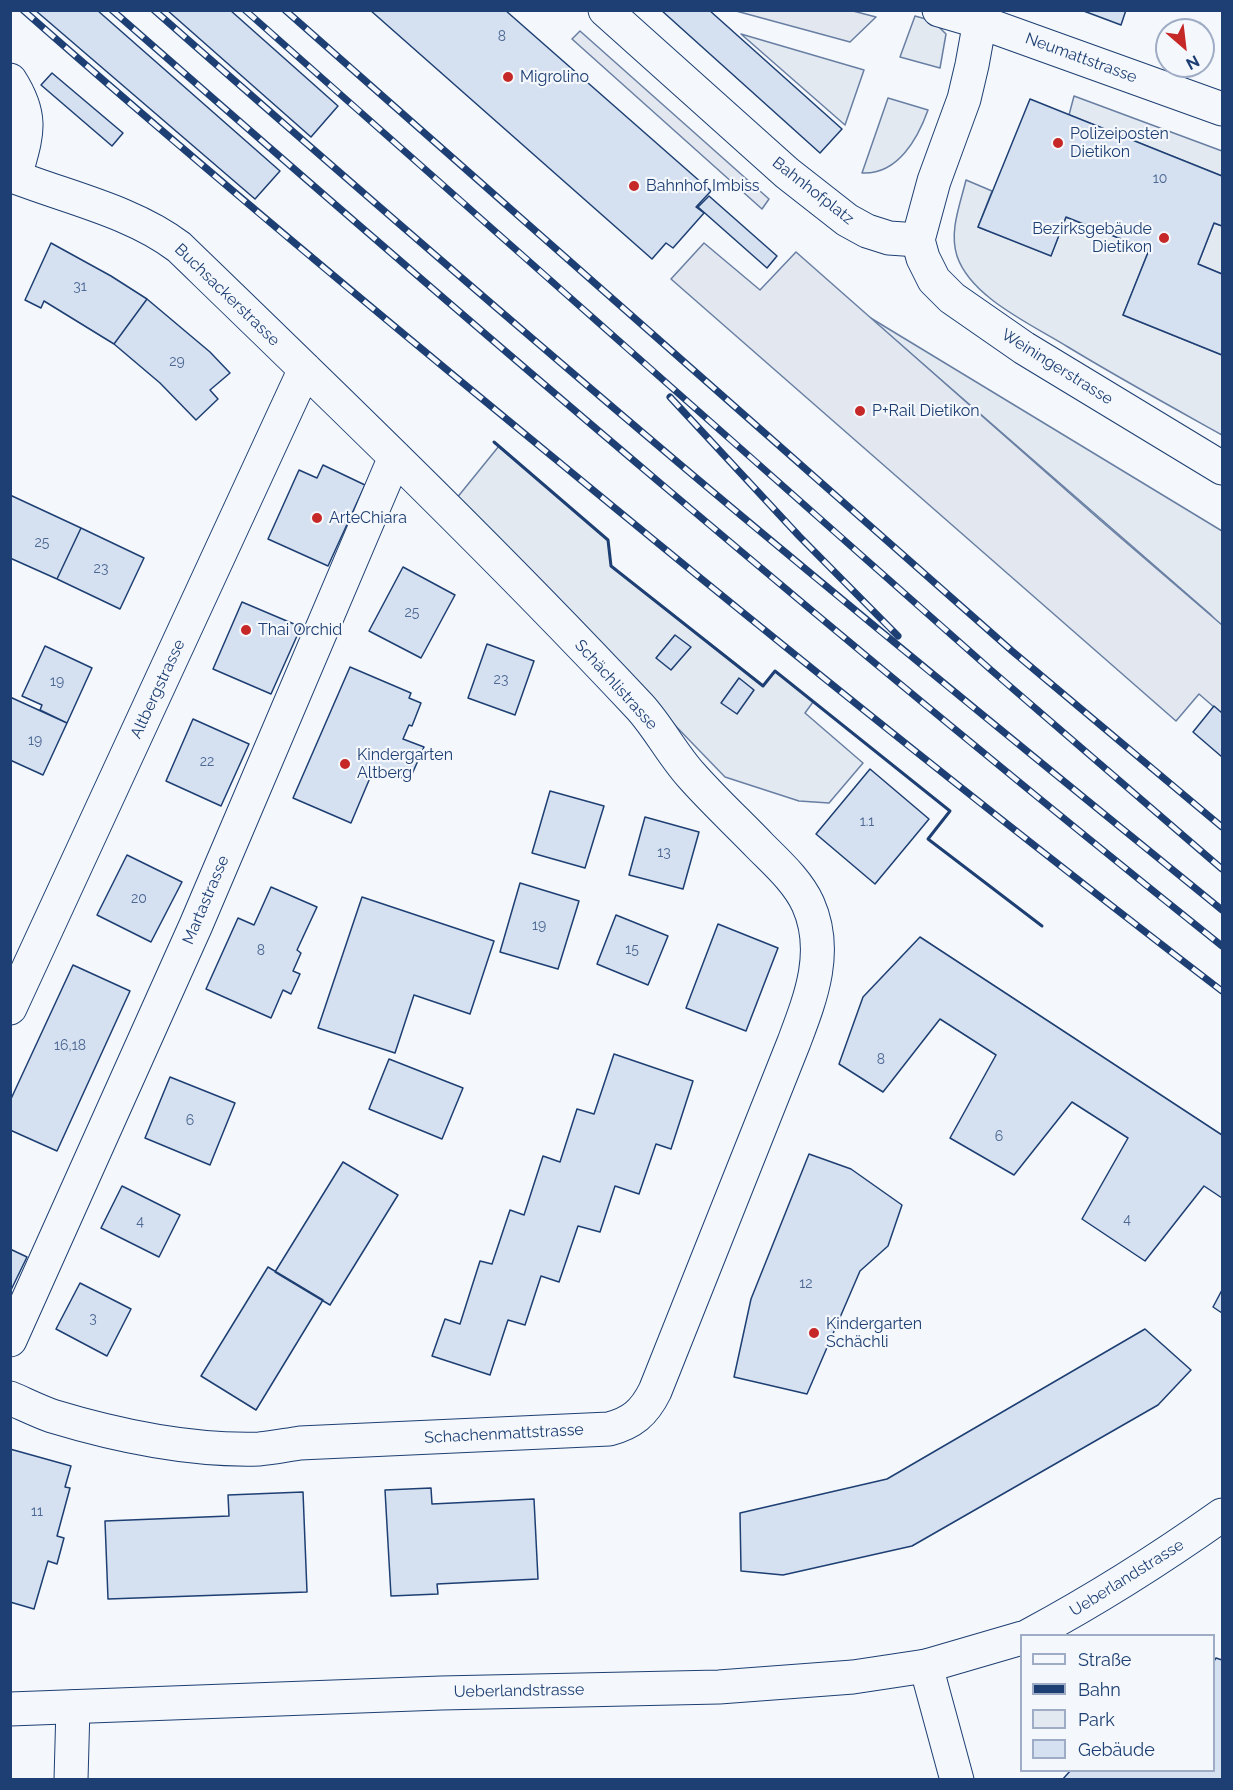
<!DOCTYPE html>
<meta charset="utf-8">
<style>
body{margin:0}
#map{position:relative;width:1233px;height:1790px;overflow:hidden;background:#f4f7fb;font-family:Raleway,sans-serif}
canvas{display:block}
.frame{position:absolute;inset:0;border:12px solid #1d3f73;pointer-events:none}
.legend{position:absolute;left:1020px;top:1634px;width:195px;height:138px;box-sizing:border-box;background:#f4f7fb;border:2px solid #9eadc5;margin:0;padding:8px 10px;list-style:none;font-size:18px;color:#1d3f73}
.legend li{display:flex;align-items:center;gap:12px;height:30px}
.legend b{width:30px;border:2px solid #9eadc5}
.north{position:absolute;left:1155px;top:18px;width:60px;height:60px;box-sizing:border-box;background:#f4f7fb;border:2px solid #9eadc5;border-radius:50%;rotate:152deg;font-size:16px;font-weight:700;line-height:24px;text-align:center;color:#1d3f73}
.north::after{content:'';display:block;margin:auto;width:21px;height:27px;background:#c62828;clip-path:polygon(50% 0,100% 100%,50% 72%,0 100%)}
</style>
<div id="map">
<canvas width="1233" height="1790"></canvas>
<div class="frame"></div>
<ul class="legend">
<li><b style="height:8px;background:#f4f7fb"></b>Straße</li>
<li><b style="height:8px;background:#1d3f73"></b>Bahn</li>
<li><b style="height:16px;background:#e3e9f0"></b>Park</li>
<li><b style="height:16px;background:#d5e0f0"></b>Gebäude</li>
</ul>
<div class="north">N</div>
</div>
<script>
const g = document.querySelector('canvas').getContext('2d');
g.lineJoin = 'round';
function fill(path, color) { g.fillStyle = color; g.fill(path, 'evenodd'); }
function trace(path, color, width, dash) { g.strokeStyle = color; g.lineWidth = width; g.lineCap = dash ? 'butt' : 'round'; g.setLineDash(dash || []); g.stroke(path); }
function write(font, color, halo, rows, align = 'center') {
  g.font = font + ' Raleway,sans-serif'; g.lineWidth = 4.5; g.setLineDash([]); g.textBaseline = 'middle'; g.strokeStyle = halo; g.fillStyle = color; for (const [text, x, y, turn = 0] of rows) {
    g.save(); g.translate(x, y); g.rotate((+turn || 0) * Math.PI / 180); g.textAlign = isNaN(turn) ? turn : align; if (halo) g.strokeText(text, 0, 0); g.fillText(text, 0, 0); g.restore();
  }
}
const green = new Path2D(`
 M 915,16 L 933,21 L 946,34 L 940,68 L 900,57 Z
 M 741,34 L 864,70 L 845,125 Z
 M 1074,96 L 1222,151 L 1222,176 L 1069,115 Z
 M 888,98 L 928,110 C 918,138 898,175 862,173 Z
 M 966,180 L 992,191 L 978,227 L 1051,255 L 1066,217 L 1149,250 L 1123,315 L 1222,355 L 1222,435 C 1170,406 1119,378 1068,347 C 1033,325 971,298 957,256 C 949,231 960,205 966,180 Z
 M 1214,223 L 1222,226 L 1222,274 L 1198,264 Z
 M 869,317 L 1222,531 L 1222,627 L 1210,614 Z
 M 499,446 L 608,540 L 611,566 L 763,685 L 775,671 L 813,702 L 805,713 L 863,763 L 829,803 L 799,801 L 725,777 L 456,499 Z`);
const parking = new Path2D(`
 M 736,11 L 853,11 L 876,17 L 850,42 Z
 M 580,31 L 769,199 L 762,209 L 572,39 Z
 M 704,243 L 760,290 L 796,252 L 1100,520 L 1222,625 L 1222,714 L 1199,694 L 1176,721 L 671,279 Z`);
const building = new Path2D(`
 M 35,10 L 97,10 L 280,171 L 255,199 Z
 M 167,10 L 230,10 L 338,106 L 311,137 Z
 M 370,10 L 505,10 L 711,191 L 696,207 L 704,213 L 673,248 L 666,243 L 652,259 Z
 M 661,10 L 709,10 L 842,129 L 820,153 Z
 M 1081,10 L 1126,10 L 1121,25 Z
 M 52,73 L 123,133 L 112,146 L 41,85 Z
 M 1030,99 L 1222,176 L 1222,226 L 1214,223 L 1198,264 L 1222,274 L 1222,355 L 1123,315 L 1149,250 L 1066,217 L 1051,256 L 978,227 Z
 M 709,196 L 777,256 L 767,268 L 698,207 Z
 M 51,243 L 111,276 L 147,299 L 114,344 L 44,301 L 41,308 L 25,300 Z
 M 147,299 L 210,352 L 230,373 L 210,390 L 218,399 L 196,420 L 160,383 L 114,344 Z
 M 323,465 L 365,485 L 328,566 L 268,539 L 299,470 L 317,478 Z
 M 10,495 L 81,528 L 57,579 L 10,558 Z
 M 81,528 L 144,558 L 120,609 L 57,579 Z
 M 403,567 L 455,595 L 421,658 L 369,631 Z
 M 242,602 L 301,627 L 271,694 L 213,669 Z
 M 675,635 L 691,647 L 671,670 L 656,658 Z
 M 487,644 L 534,661 L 515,715 L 468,698 Z
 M 45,646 L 92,668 L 67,723 L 40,710 L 42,705 L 22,696 Z
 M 350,667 L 411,693 L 409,698 L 421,703 L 412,726 L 409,725 L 403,739 L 424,747 L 409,781 L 375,766 L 351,823 L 293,798 Z
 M 739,678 L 754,690 L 737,714 L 721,703 Z
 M 10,697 L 67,723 L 43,775 L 10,760 Z
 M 1214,706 L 1222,713 L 1222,757 L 1193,732 Z
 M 193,719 L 249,744 L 221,806 L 166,781 Z
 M 870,769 L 929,819 L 875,884 L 816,834 Z
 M 550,791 L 604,806 L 585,868 L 532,853 Z
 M 645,817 L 699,832 L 683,889 L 629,875 Z
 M 127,855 L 182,882 L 151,942 L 97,915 Z
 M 520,883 L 579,901 L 558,969 L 500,952 Z
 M 271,887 L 317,907 L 297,950 L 301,953 L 293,971 L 300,974 L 291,994 L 283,990 L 271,1018 L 206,989 L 238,918 L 254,925 Z
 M 362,897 L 494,941 L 470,1014 L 414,995 L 395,1053 L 318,1028 Z
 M 616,915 L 668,936 L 648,985 L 597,964 Z
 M 718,924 L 778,948 L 746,1031 L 686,1008 Z
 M 920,937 L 1222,1135 L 1222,1198 L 1204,1186 L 1145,1261 L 1082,1219 L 1128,1138 L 1072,1102 L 1014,1175 L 950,1138 L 996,1055 L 940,1019 L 883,1092 L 839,1064 L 863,997 Z
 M 73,965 L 130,991 L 57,1151 L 10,1130 L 10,1101 Z
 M 614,1054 L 693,1081 L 671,1149 L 656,1144 L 639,1194 L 615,1186 L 600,1232 L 578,1226 L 559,1282 L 541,1276 L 525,1325 L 508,1320 L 490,1375 L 432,1356 L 445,1319 L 460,1324 L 480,1261 L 492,1264 L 510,1210 L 524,1215 L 543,1156 L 560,1162 L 577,1109 L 594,1114 Z
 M 389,1059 L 463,1088 L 442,1139 L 369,1109 Z
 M 170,1077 L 235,1103 L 210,1165 L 145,1138 Z
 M 809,1154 L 851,1169 L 902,1205 L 888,1246 L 860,1271 L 807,1394 L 734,1377 L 751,1299 Z
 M 343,1162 L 398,1195 L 330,1305 L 275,1272 Z
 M 122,1186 L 180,1215 L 159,1257 L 101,1228 Z
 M 10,1249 L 27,1257 L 10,1292 Z
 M 268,1267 L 323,1300 L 256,1410 L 201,1376 Z
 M 80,1283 L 131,1309 L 107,1356 L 56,1329 Z
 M 1222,1290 L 1222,1313 L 1213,1307 Z
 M 1145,1329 L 1191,1370 L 1158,1405 L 912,1546 L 783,1575 L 741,1571 L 740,1513 L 887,1479 Z
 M 10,1449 L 71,1466 L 65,1487 L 70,1488 L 57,1536 L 64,1538 L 57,1564 L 48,1561 L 34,1609 L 10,1602 Z
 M 431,1488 L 432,1504 L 534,1499 L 538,1579 L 437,1584 L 438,1594 L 391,1596 L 385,1490 Z
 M 303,1492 L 307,1592 L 108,1599 L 105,1521 L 229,1516 L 228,1495 Z
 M 1216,1658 L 1222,1660 L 1222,1780 L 1062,1780 L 1071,1770 L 1214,1770 L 1214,1661 Z`);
const minor = new Path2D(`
 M 605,10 L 787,173 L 847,220 L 867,231 L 889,238 L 918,240
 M 939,10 L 980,22 L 1222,109
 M 10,80 C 35,119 26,136 15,177
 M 10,175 C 65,197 132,211 179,247 C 335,398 492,549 640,707 C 659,728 672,754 691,775 C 713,800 738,823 761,847 C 778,864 798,882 808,904 C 829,951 811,997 794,1042 L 655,1391 C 644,1413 632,1423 609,1429 L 300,1443 C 286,1445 273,1448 259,1449 C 190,1451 118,1436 52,1416 C 38,1411 24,1404 10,1398
 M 10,1008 L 305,369
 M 10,1340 L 196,925 L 395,457
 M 71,1780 L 73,1707`);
const tertiary = new Path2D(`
 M 982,10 L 972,65 L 964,99 L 934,181 L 918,240 L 923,258 L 934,280 L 952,298 L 1024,348 L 1222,468
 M 926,1666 L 957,1780`);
const primary = new Path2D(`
 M 1028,1636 C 1095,1600 1160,1559 1222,1515
 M 10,1709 L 441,1693 L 719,1687 L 853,1677 L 926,1666 L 1022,1638`);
const rail = new Path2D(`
 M 23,10 C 200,166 382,317 565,467 C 781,645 1000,821 1222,991
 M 112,10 C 476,329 844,644 1222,946
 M 154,10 C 327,162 500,312 675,460 C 855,612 1039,761 1222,910
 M 245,10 L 991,670 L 1222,869
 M 285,10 L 1012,651 L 1222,827
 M 670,397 L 799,536 L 898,636`);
const wall = new Path2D(`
 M 494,442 L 608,540 L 611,566 L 763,686 L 775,671 L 950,811 L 928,839 L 1042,926`);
const markers = [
 [508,77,6,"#c62828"],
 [1058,143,6,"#c62828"],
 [634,186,6,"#c62828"],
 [1164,238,6,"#c62828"],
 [860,411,6,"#c62828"],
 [317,518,6,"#c62828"],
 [246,630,6,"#c62828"],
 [345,764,6,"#c62828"],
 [814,1333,6,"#c62828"]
];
const numberNames = [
 ["8",502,37],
 ["10",1160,179],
 ["31",80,287],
 ["29",177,362],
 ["25",42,543],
 ["23",101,569],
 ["25",412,613],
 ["23",501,680],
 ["19",57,682],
 ["19",35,741],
 ["22",207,762],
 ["1.1",867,822],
 ["13",664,853],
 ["20",139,899],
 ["19",539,926],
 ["15",632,950],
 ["8",261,951],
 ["16,18",70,1046],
 ["8",881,1060],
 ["6",190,1121],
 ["6",999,1137],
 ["4",1127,1220],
 ["4",140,1222],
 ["12",806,1284],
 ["3",93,1319],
 ["11",37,1512]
];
const streetNames = [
 ["Neumattstrasse",1081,58,20],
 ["Bahnhofplatz",813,191,38],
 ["Buchsackerstrasse",227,295,44],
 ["Weiningerstrasse",1057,367,32],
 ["Schächlistrasse",616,685,48],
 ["Altbergstrasse",158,689,-65],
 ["Martastrasse",206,900,-67],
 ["Schachenmattstrasse",504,1434,-3],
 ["Ueberlandstrasse",1127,1578,-32],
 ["Ueberlandstrasse",519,1691,-1]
];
const poiNames = [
 ["Migrolino",520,77],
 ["Polizeiposten",1070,134],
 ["Dietikon",1070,152],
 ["Bahnhof Imbiss",646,186],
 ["Bezirksgebäude",1152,229,"right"],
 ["Dietikon",1152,247,"right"],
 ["P+Rail Dietikon",872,411],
 ["ArteChiara",329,518],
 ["Thai Orchid",258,630],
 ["Kindergarten",357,755],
 ["Altberg",357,773],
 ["Kindergarten",826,1324],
 ["Schächli",826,1342]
];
fill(green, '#e3e9f0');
trace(green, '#687fa3', 1.5);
fill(parking, '#e3e8f0');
trace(parking, '#687fa3', 1.5);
fill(building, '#d5e0f0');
trace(building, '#1d3f73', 1.5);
trace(minor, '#1d3f73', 35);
trace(tertiary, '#1d3f73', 35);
trace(primary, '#1d3f73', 35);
trace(minor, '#f4f7fb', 33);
trace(tertiary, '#f4f7fb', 33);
trace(primary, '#f4f7fb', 33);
trace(rail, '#1d3f73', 7);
trace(rail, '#f4f7fb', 4.5, [14]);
trace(wall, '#1d3f73', 3);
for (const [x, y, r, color] of markers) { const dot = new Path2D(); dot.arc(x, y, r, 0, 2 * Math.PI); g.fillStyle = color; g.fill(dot); trace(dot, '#f4f7fb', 2); }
write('14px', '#4b6792', null, numberNames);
write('16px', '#1d3f73', '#f4f7fb', streetNames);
write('16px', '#1d3f73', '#f4f7fb', poiNames, 'left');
</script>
